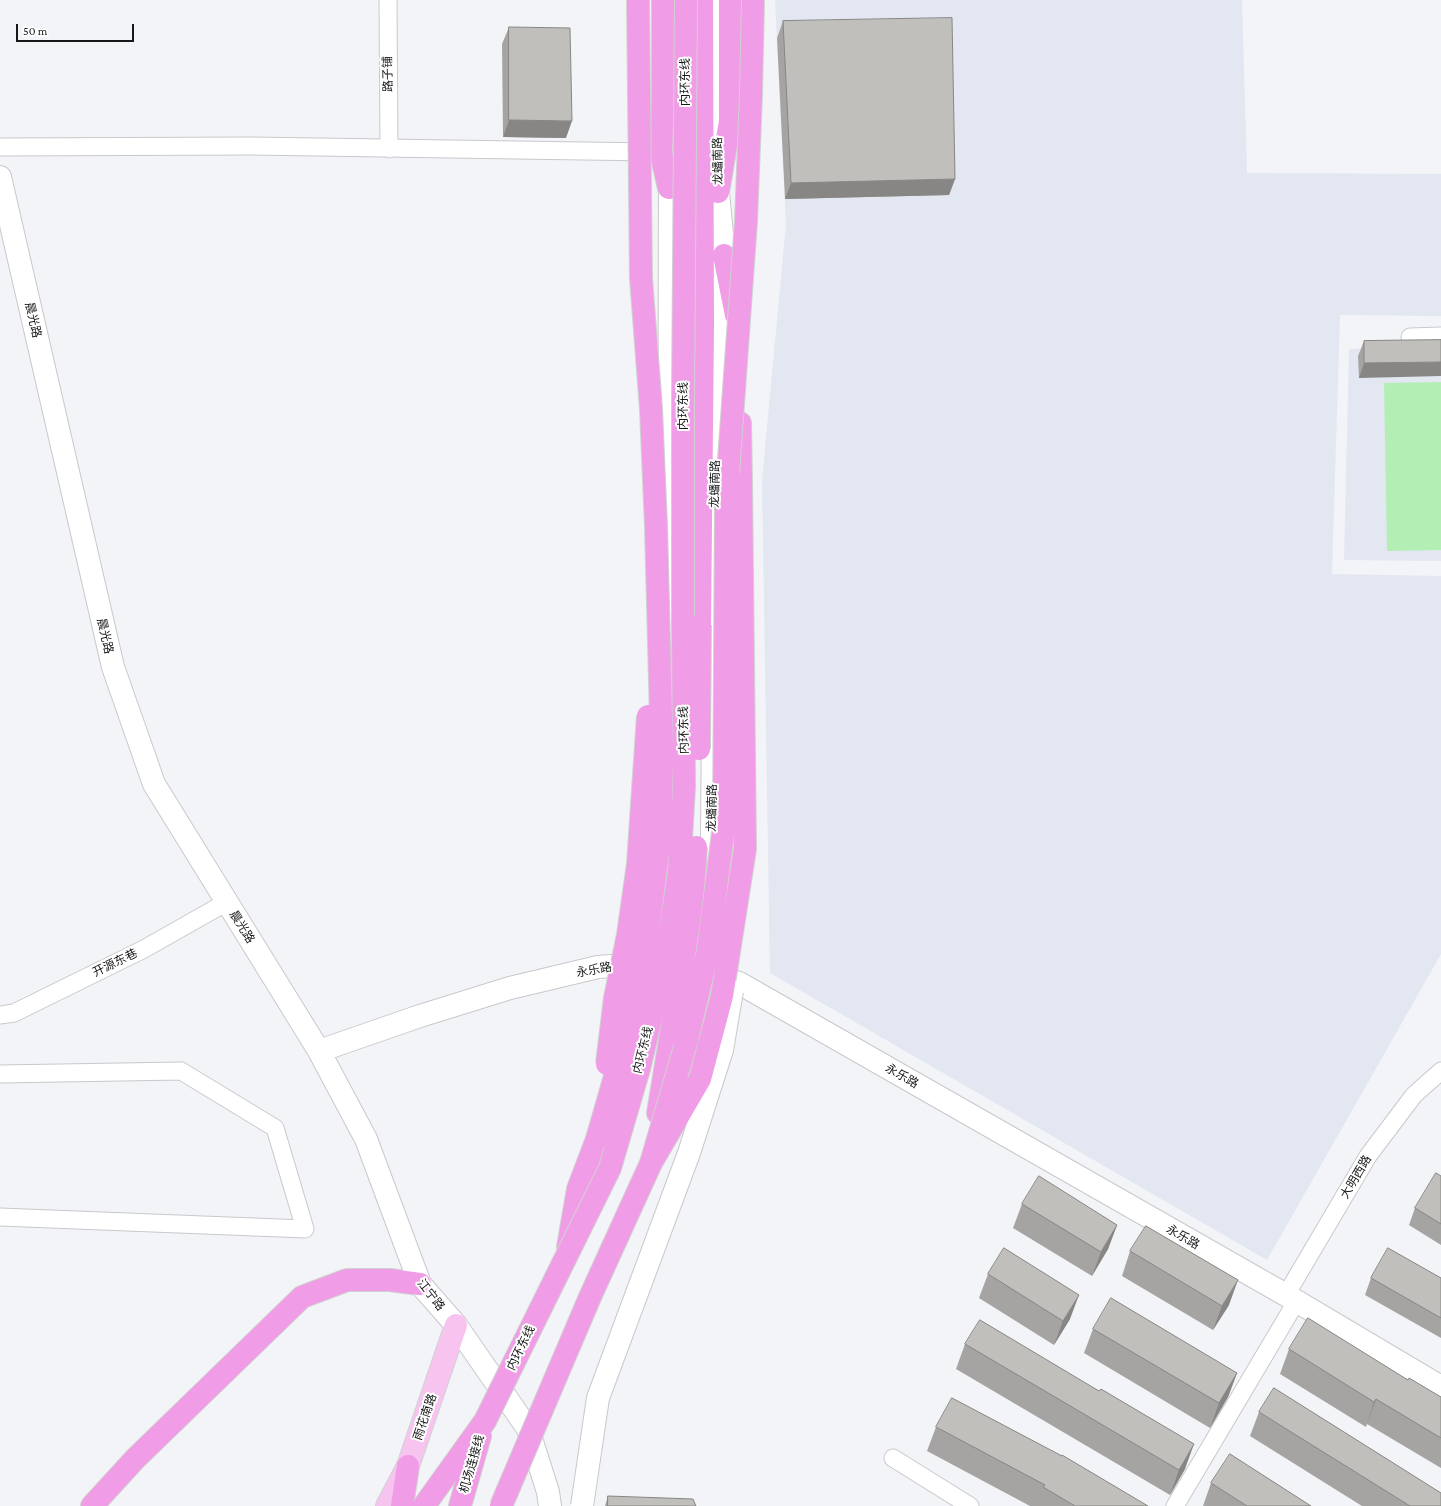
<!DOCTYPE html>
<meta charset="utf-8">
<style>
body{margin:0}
#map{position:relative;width:1441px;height:1506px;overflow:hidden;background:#f2f4f7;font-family:"Crimson Pro",serif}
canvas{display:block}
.scale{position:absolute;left:16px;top:24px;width:118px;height:18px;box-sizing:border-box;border:2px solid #171819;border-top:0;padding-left:5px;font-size:12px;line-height:14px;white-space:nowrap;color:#171819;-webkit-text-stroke:3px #fff;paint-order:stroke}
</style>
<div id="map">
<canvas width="1441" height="1506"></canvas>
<div class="scale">50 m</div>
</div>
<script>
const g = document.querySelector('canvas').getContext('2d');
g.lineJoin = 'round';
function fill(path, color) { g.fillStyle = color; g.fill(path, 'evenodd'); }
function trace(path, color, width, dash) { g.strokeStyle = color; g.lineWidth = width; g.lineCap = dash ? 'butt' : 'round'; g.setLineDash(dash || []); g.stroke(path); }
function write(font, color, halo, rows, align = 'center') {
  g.font = font + ' "Crimson Pro","Noto Sans SC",serif'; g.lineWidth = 4; g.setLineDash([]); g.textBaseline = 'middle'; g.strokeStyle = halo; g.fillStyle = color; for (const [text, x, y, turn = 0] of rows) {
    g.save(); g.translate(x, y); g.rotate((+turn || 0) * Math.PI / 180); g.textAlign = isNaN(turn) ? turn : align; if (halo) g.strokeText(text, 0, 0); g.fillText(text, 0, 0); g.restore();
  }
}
const built = new Path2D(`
 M 775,0 L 1242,0 L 1247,173 L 1441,174 L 1441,316 L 1340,315 L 1332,574 L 1441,576 L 1441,954 L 1267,1260 L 770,973 L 762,481 L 786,224 Z
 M 1441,336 L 1441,561 L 1344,560 L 1349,349 L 1409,347 Z`);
const green = new Path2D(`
 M 1441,382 L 1441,550 L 1387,551 L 1384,383 Z`);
const street = new Path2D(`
 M 388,0 L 389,149
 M 0,147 L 251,146 L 651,152
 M 1410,337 L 1441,336
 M 0,1015 L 14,1013 L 144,949 L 227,902
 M 0,1074 L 181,1071 L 275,1128 L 305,1229 L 0,1217
 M 1286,1295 L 1368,1156 L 1414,1095 L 1441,1071
 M 893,1458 L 970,1506
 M 1175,1506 L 1296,1302`);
const secondary = new Path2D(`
 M 673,43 L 674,0
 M 670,169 L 669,607 L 674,756 L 670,839
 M 0,177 L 113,667 L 154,784 L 319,1051 L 366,1139 L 420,1284 L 456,1325 L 528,1429 L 548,1492 L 550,1506
 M 710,860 L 712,837 L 715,473 L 724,255 L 718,192 L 716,0
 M 711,973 L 739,983 L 1286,1295 L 1441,1387
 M 319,1051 L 420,1016 L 510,988 L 598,967 L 639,964`);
const primary = new Path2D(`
 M 387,1506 L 408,1466 L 456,1325`);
const highway = new Path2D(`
 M 663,0 L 663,93 L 661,153 L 669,188
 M 718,192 L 730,121 L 730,0
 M 724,255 L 736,315
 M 740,423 L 741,484
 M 700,625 L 703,325 L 702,0
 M 658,1113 L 671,1034
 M 568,1247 L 578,1189 L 597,1139
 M 92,1506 L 135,1459 L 302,1297 L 347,1280 L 390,1280 L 420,1284
 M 402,1506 L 408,1466
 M 424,1506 L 485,1421
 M 460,1506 L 480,1436`);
const secondaryBridge = new Path2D(`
 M 582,1506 L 598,1398 L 689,1153 L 722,1050 L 732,991`);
const highwayBridge = new Path2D(`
 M 699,749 L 700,625
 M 671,1034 C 681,972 693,910 696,847
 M 607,1064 L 615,998 L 628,935 L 638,864 L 648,716
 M 597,1139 L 636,1003 L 647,938 L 660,836 L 662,758 L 656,526 L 651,409 L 641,278 L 638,0
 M 651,1163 L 687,1040 L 708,950 L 724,825 L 726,502 L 746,221 L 751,93 L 753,0
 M 485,1421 L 610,1168 L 639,1069 L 668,946 L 679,872 L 684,787 L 683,624 L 683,400 L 686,0
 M 501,1506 L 590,1297 L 651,1163 L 700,1079 L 722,996 L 745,849 L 741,484`);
const wall = new Path2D(`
 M 783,21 L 955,179 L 949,195 L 785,199 L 777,38 Z
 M 509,27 L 566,138 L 503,137 L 502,44 Z
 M 1441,340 L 1359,378 L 1358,356 L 1364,341 Z
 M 1441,1176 L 1441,1245 L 1409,1225 L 1415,1208 Z
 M 1022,1204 L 1117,1225 L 1108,1249 L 1092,1276 L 1013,1228 Z
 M 1130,1251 L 1229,1305 L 1213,1330 L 1122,1276 Z
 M 988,1274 L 1070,1319 L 1054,1345 L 979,1298 Z
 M 1371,1278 L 1441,1278 L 1441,1338 L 1365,1295 Z
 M 1093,1329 L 1237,1373 L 1228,1397 L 1210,1428 L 1084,1353 Z
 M 965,1344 L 1099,1391 L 1185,1469 L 1170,1495 L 956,1369 Z
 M 1289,1349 L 1408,1380 L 1441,1397 L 1441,1468 L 1367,1424 L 1366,1427 L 1280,1374 Z
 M 1259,1412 L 1441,1506 L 1362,1506 L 1250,1436 Z
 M 936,1427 L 1148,1506 L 1030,1506 L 927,1451 Z
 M 1211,1483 L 1311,1506 L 1203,1506 Z
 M 608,1496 L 696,1506 L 605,1506 Z`);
const shadedWall = new Path2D(`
 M 509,120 L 572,121 L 566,138 L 503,137 Z
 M 955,179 L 949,195 L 785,199 L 791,183 Z
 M 1441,362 L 1441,376 L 1359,378 L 1364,363 Z
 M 1117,1225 L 1108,1249 L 1092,1276 L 1101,1252 Z
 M 1238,1280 L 1229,1305 L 1213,1330 L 1222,1306 Z
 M 1079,1295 L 1070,1319 L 1054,1345 L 1063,1321 Z
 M 1237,1373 L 1228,1397 L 1210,1428 L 1219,1403 Z
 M 1376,1399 L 1367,1424 L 1366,1427 L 1374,1402 Z
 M 1194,1444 L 1185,1469 L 1170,1495 L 1179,1470 Z`);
const building = new Path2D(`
 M 952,18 L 955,179 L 791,183 L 783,21 Z
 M 509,27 L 570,28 L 572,121 L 509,120 Z
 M 1441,340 L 1441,362 L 1364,363 L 1364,341 Z
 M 1436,1173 L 1441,1176 L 1441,1224 L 1415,1208 Z
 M 1039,1176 L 1117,1225 L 1101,1252 L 1022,1204 Z
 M 1146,1226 L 1238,1280 L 1222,1306 L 1130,1251 Z
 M 1004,1248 L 1079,1295 L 1063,1321 L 988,1274 Z
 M 1388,1248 L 1441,1278 L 1441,1318 L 1371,1278 Z
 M 1111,1298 L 1237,1373 L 1219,1403 L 1093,1329 Z
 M 1308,1318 L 1408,1380 L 1409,1378 L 1441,1397 L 1441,1438 L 1376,1399 L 1374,1402 L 1289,1349 Z
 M 980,1320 L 1099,1391 L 1101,1389 L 1194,1444 L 1179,1470 L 965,1344 Z
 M 1274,1388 L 1441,1493 L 1441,1506 L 1410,1506 L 1259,1412 Z
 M 952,1398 L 1062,1456 L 1062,1455 L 1148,1506 L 1075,1506 L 1043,1487 L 1045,1485 L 936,1427 Z
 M 1230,1454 L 1311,1506 L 1247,1506 L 1211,1483 Z
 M 608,1496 L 693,1499 L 696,1506 L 608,1506 Z`);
const streetNames = [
 ["路子铺",388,74,-91],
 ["内环东线",685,82,-90],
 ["龙蟠南路",718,161,-91],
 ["晨光路",33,320,77],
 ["内环东线",683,406,-90],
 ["龙蟠南路",715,484,-89],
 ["晨光路",105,636,77],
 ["内环东线",684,730,-91],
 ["龙蟠南路",712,808,-89],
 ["晨光路",242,927,58],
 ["开源东巷",115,963,-26],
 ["永乐路",594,970,-10],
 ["内环东线",643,1050,-76],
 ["永乐路",902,1076,30],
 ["大明西路",1356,1177,-59],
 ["永乐路",1183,1237,30],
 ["江宁路",431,1295,52],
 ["内环东线",521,1348,-64],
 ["雨花南路",425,1417,-71],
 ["机场连接线",472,1464,-74]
];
fill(built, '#e2e7f1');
fill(green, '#b3efb4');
trace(street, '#c8c9cc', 19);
trace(secondary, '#c8c9cc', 24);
trace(primary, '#d1d1d1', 24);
trace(highway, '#d1d1d1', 24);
trace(street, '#fff', 17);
trace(secondary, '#fff', 22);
trace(primary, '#f7c4f0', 22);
trace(highway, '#f19ce6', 22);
trace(secondaryBridge, '#c8c9cc', 24, []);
trace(highwayBridge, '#d1d1d1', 24, []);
trace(secondaryBridge, '#fff', 22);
trace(highwayBridge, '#f19ce6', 22);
fill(wall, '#a6a4a2');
fill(shadedWall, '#878684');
fill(building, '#c1bfbc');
trace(building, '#878684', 1);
write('12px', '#171819', '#fff', streetNames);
</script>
